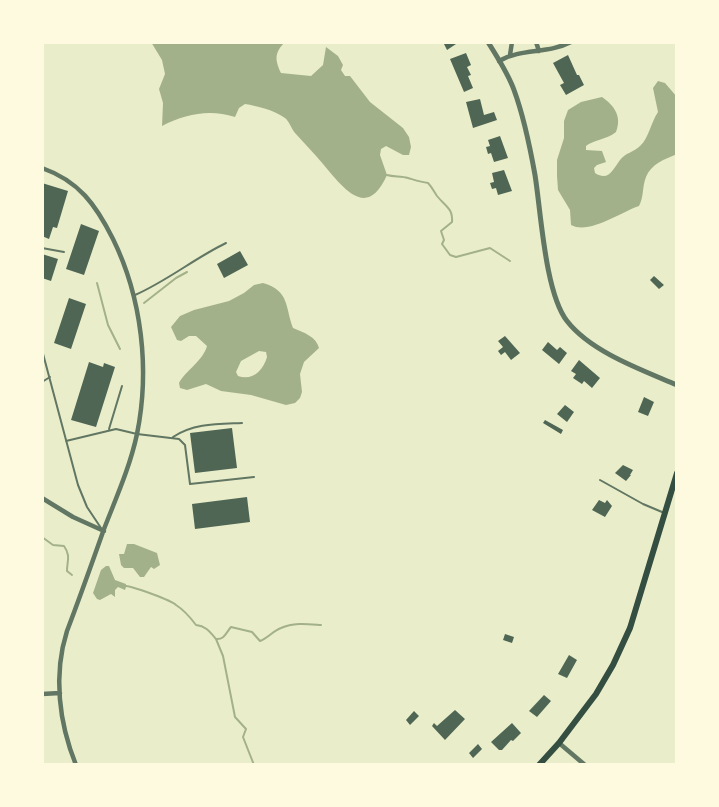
<!DOCTYPE html>
<style>
body{margin:0}
#map{position:relative;width:719px;height:807px;overflow:hidden;background:#e9edc9;font-family:"Crimson Pro",serif}
canvas{display:block}
.frame{position:absolute;inset:0;border:44px solid #fefae0;pointer-events:none}
</style>
<div id="map">
<canvas width="719" height="807"></canvas>
<div class="frame"></div>
</div>
<script>
const g = document.querySelector('canvas').getContext('2d');
g.lineJoin = 'round';
function fill(path, color) { g.fillStyle = color; g.fill(path, 'evenodd'); }
function trace(path, color, width, dash) { g.strokeStyle = color; g.lineWidth = width; g.lineCap = dash ? 'butt' : 'round'; g.setLineDash(dash || []); g.stroke(path); }
const water = new Path2D(`
 M 151,42 L 285,42 C 274,53 275,60 281,73 L 311,76 L 323,65 L 326,47 L 338,56 L 343,65 L 341,70 L 345,76 L 350,76 L 370,102 L 403,128 L 409,137 L 411,147 L 409,155 L 403,155 L 386,146 L 381,149 L 380,155 L 387,175 C 367,220 344,189 323,164 C 314,153 304,143 295,133 C 291,128 289,121 285,118 C 274,110 257,106 245,104 L 239,108 L 235,117 C 209,109 186,114 162,126 L 163,103 L 159,89 L 165,74 L 162,60 Z
 M 658,81 L 665,83 L 677,97 L 677,154 C 665,159 651,164 646,177 C 642,187 644,197 639,206 C 621,212 589,235 571,225 L 570,210 L 558,190 L 557,176 L 557,160 L 564,138 L 564,121 L 568,110 L 581,102 L 602,97 C 615,106 622,117 616,132 C 606,140 593,140 586,146 L 586,150 L 602,151 L 606,162 L 597,165 L 594,168 L 595,173 C 609,182 613,169 620,160 C 625,153 634,152 640,146 C 649,138 651,122 658,112 L 653,88 Z
 M 263,283 C 290,291 285,307 293,328 C 304,333 316,336 319,348 L 304,362 L 300,374 L 302,392 L 300,398 L 295,403 L 286,405 L 251,395 L 221,391 L 206,384 L 187,390 L 180,388 L 179,383 C 186,370 203,361 207,346 L 196,336 L 189,336 L 181,341 L 177,340 L 171,327 L 180,316 L 194,310 L 229,301 L 244,293 L 254,285 ZM 259,351 L 266,352 L 267,357 C 263,371 252,381 238,376 L 236,372 L 241,361 Z
 M 127,544 L 134,544 L 157,553 L 160,565 L 154,569 L 151,567 L 144,577 L 140,577 L 133,568 L 124,568 L 121,565 L 119,554 L 124,554 Z
 M 106,566 L 109,566 L 115,580 L 126,584 L 126,587 L 125,590 L 118,587 L 115,590 L 115,597 L 111,594 L 100,600 L 97,599 L 93,593 L 101,570 Z`);
const stream = new Path2D(`
 M 387,175 C 394,177 401,176 408,178 C 415,180 421,182 428,183 C 432,187 434,192 437,196 C 445,206 453,208 452,222 L 441,231 L 444,240 L 442,244 L 450,255 L 456,257 L 490,248 L 510,261
 M 97,283 L 108,325 L 120,349
 M 144,303 L 176,278 L 187,272
 M 42,537 L 53,545 L 64,546 C 71,556 67,561 67,571 L 72,575
 M 126,586 C 134,587 171,600 176,605 C 184,610 190,617 196,625 C 206,626 210,632 216,639 C 224,640 226,633 231,627 L 252,632 L 260,641 C 268,638 273,631 281,628 C 294,622 308,624 321,625
 M 216,639 L 223,656 L 235,717 L 246,729 L 243,737 L 254,765`);
const building = new Path2D(`
 M 443,42 L 454,42 L 456,44 L 447,50 Z
 M 466,53 L 471,65 L 467,67 L 471,75 L 468,76 L 473,88 L 464,92 L 450,59 Z
 M 568,55 L 577,75 L 579,75 L 584,85 L 566,95 L 560,85 L 564,83 L 553,63 Z
 M 480,99 L 484,115 L 494,112 L 497,120 L 473,128 L 466,102 Z
 M 500,136 L 508,158 L 494,162 L 491,153 L 488,154 L 486,147 L 490,146 L 488,140 Z
 M 504,170 L 512,191 L 498,195 L 496,188 L 492,189 L 490,183 L 494,182 L 492,173 Z
 M 42,183 L 68,191 L 57,228 L 53,227 L 49,239 L 42,236 Z
 M 81,224 L 99,231 L 84,275 L 66,269 Z
 M 240,251 L 248,265 L 224,278 L 217,264 Z
 M 42,254 L 58,259 L 51,281 L 42,278 Z
 M 654,276 L 664,285 L 659,289 L 650,280 Z
 M 69,298 L 86,304 L 71,349 L 54,343 Z
 M 505,336 L 520,353 L 511,360 L 505,352 L 501,355 L 498,351 L 503,347 L 498,341 Z
 M 548,342 L 557,350 L 560,347 L 567,353 L 559,364 L 542,350 Z
 M 579,360 L 600,378 L 592,388 L 584,381 L 582,384 L 573,378 L 576,374 L 571,371 Z
 M 89,362 L 103,367 L 104,363 L 115,367 L 96,427 L 71,420 Z
 M 644,397 L 654,402 L 648,416 L 638,412 Z
 M 565,405 L 574,412 L 567,422 L 557,414 Z
 M 545,420 L 563,430 L 561,434 L 543,423 Z
 M 232,428 L 237,468 L 195,473 L 190,433 Z
 M 623,465 L 633,470 L 630,475 L 631,475 L 626,481 L 615,473 Z
 M 247,497 L 250,522 L 195,529 L 192,504 Z
 M 599,500 L 605,503 L 607,500 L 612,506 L 605,517 L 592,510 Z
 M 505,634 L 514,637 L 512,643 L 503,640 Z
 M 569,655 L 577,660 L 567,678 L 558,674 Z
 M 544,695 L 551,701 L 537,717 L 529,711 Z
 M 455,710 L 465,719 L 445,740 L 432,726 L 434,723 L 437,726 Z
 M 414,711 L 419,716 L 410,725 L 406,720 Z
 M 512,723 L 521,733 L 513,741 L 511,740 L 502,750 L 499,750 L 491,742 Z
 M 478,744 L 482,749 L 473,758 L 469,753 Z`);
const service = new Path2D(`
 M 42,248 L 64,252
 M 135,295 C 167,281 195,258 226,243
 M 42,350 L 78,485 L 87,507 L 101,528
 M 42,382 L 50,377
 M 109,429 L 122,386
 M 173,437 C 194,423 218,424 242,423
 M 66,441 L 116,429 L 137,434 L 179,439 L 185,445 L 190,484 L 254,477
 M 600,480 L 643,504 L 662,512`);
const minor = new Path2D(`
 M 536,42 L 539,51
 M 510,55 L 512,42
 M 499,61 C 521,48 548,54 571,42
 M 42,168 C 79,181 96,205 113,239 C 142,298 150,370 137,434 C 130,467 116,498 104,529 C 92,563 80,597 67,631 C 53,675 59,723 76,765
 M 42,498 L 73,517 L 104,531
 M 42,694 L 60,693
 M 559,743 L 585,765`);
const tertiary = new Path2D(`
 M 488,42 C 497,57 508,73 514,90 C 524,117 530,147 535,175 C 541,212 545,293 567,321 C 591,352 642,370 677,385`);
const secondary = new Path2D(`
 M 539,765 L 559,743 L 596,694 L 613,665 L 630,628 L 677,473`);
fill(water, '#a3b18a');
trace(stream, '#a3b18a', 2);
fill(building, '#4f6655');
trace(service, '#617663', 2);
trace(minor, '#617663', 4.5);
trace(tertiary, '#617663', 5);
trace(secondary, '#344e41', 6);
</script>
